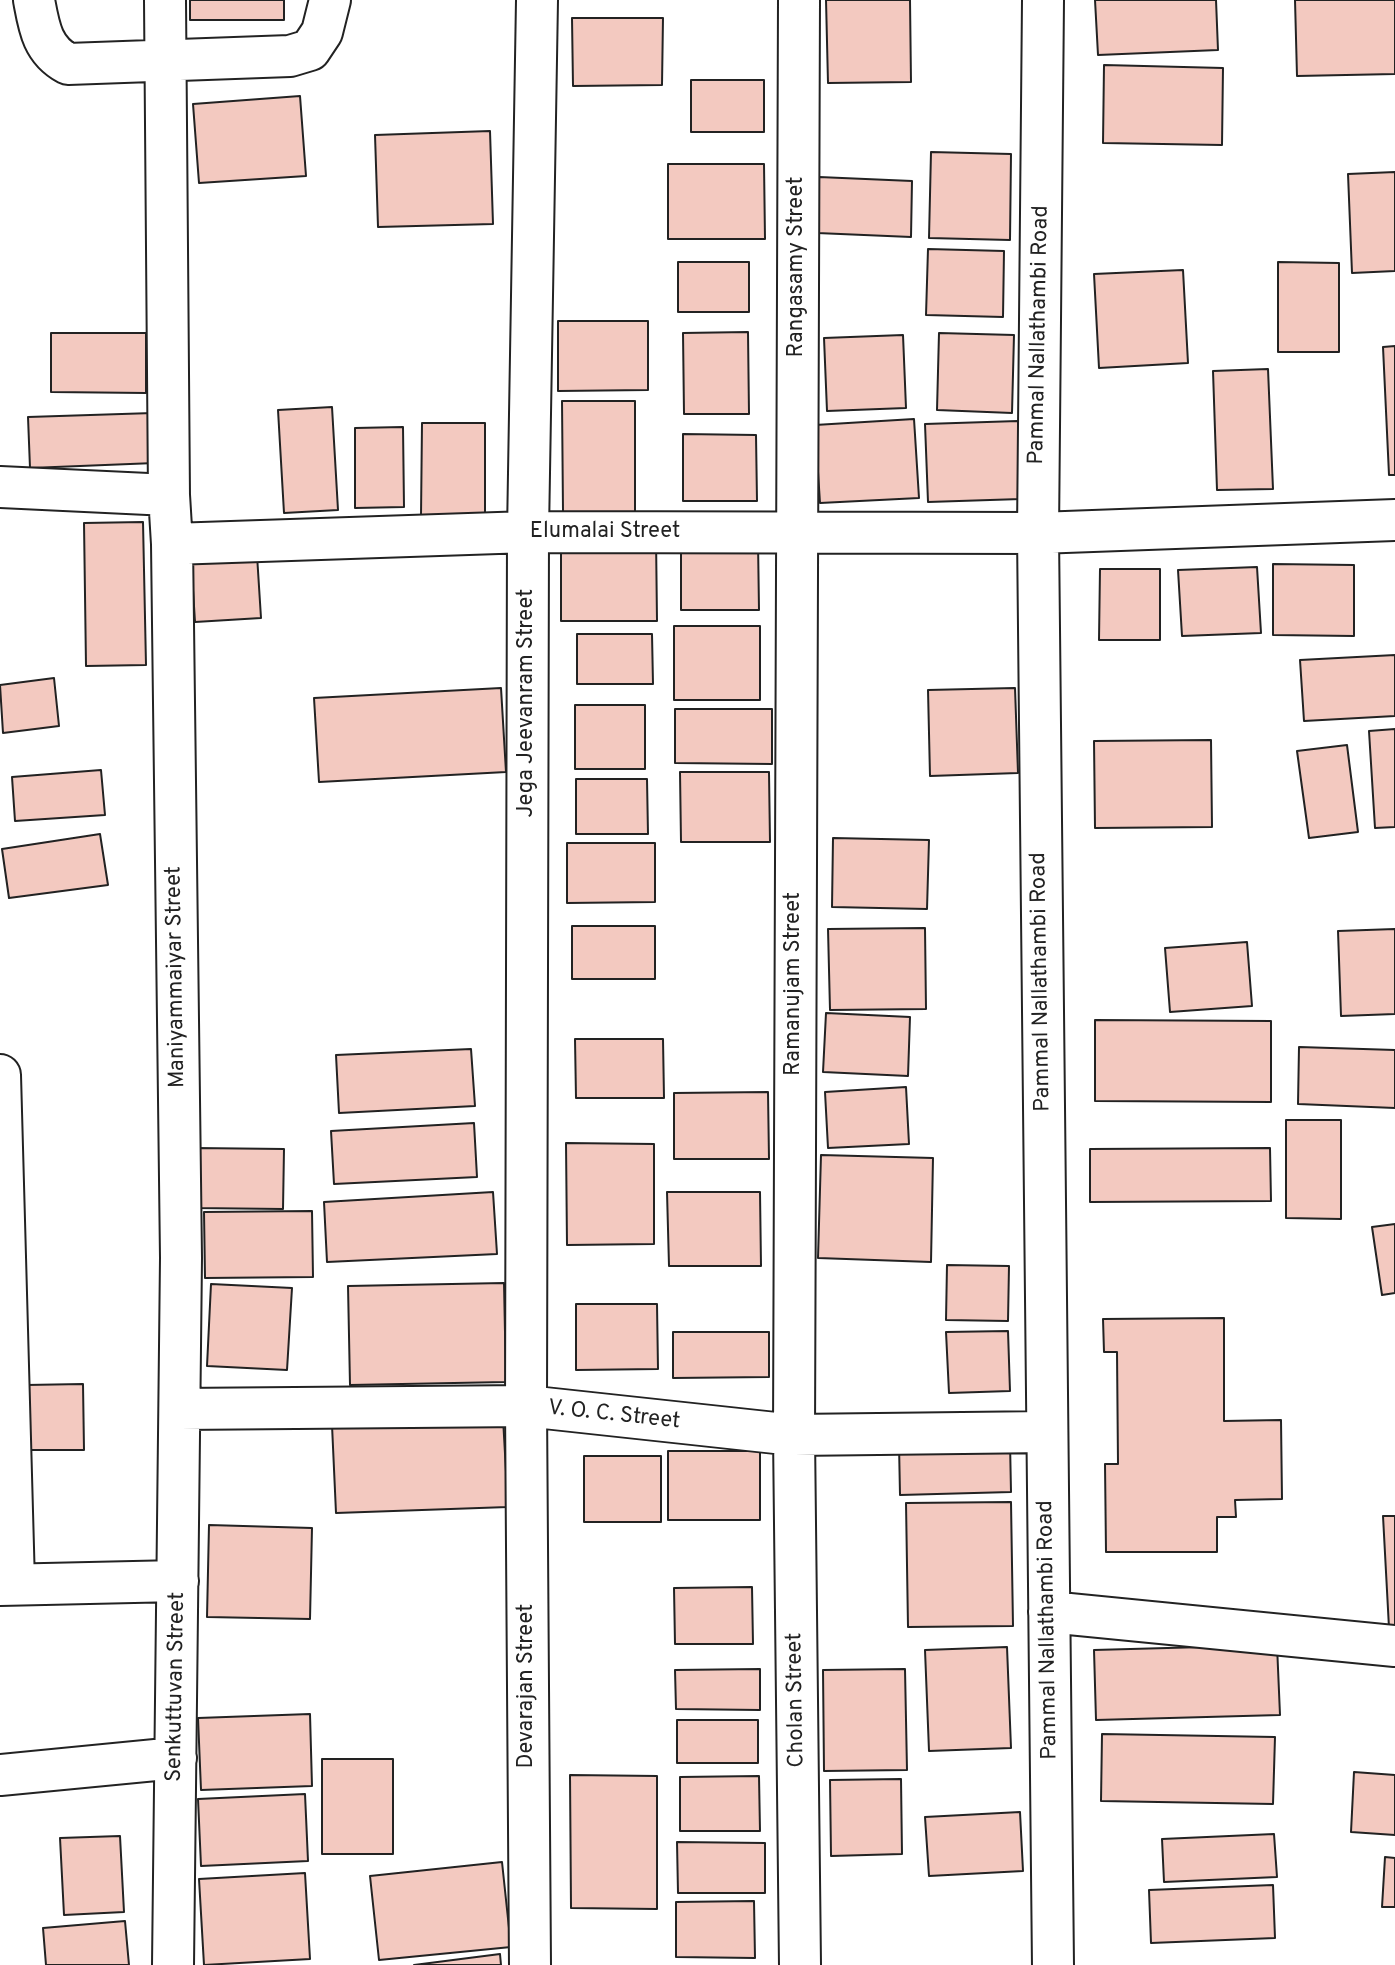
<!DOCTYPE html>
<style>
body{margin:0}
canvas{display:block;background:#fff}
</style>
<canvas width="1395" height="1965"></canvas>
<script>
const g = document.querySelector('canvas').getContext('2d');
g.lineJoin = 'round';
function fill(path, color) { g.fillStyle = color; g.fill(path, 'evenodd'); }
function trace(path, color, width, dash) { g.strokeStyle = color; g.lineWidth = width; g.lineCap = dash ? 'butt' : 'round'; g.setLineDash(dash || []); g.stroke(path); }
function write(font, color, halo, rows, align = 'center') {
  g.font = font + ' Overpass,sans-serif'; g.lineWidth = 6; g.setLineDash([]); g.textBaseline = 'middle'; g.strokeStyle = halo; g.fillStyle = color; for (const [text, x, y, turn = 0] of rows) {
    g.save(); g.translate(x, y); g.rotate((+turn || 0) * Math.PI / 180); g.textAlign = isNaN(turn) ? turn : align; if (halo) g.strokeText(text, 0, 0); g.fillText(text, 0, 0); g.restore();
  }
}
const building = new Path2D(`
 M 190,0 L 284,0 L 284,20 L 190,20 Z
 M 826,0 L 910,0 L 911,82 L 828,83 Z
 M 1095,0 L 1216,0 L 1218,50 L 1098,55 Z
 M 1295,0 L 1395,0 L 1395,74 L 1297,76 Z
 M 572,18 L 663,18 L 662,85 L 573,86 Z
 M 1104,65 L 1223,68 L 1222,145 L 1103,143 Z
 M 691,80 L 764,80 L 764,132 L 691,132 Z
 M 300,96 L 306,176 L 199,183 L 193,104 Z
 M 490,131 L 493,224 L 378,227 L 375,135 Z
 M 931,152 L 1011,154 L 1010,240 L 929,238 Z
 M 668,164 L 764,164 L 765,239 L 668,239 Z
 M 1395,172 L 1395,271 L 1352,273 L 1348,174 Z
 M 819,177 L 912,181 L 911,237 L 817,233 Z
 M 928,249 L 1004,251 L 1003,317 L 926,315 Z
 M 678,262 L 749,262 L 749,312 L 678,312 Z
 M 1278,262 L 1339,263 L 1339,352 L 1278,352 Z
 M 1183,270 L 1188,363 L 1099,368 L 1094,274 Z
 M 558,321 L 648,321 L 648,390 L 558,391 Z
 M 748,332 L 749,414 L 684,414 L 683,333 Z
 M 51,333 L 146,333 L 146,393 L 51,392 Z
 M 939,333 L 1014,335 L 1012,413 L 937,410 Z
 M 903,335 L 906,408 L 827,411 L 824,338 Z
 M 1395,346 L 1395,475 L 1389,475 L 1383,347 Z
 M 1268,369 L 1273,489 L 1217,490 L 1213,371 Z
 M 562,401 L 635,401 L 635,513 L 563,512 Z
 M 332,407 L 338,510 L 284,513 L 278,410 Z
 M 153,413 L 155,463 L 30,468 L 28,417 Z
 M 914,419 L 919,498 L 820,503 L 815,425 Z
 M 1018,421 L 1021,499 L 928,502 L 925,424 Z
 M 422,423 L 485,423 L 485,517 L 421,516 Z
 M 403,427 L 404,507 L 355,508 L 355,428 Z
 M 683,434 L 756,435 L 757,501 L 683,501 Z
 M 143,522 L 146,665 L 86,666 L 84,523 Z
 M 561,537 L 656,537 L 657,621 L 561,621 Z
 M 681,541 L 758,541 L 759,610 L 681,610 Z
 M 257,555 L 261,618 L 195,622 L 191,559 Z
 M 1273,564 L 1354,565 L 1354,636 L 1273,635 Z
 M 1257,567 L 1261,633 L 1182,636 L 1178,570 Z
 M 1100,569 L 1160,569 L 1160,640 L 1099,640 Z
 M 674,626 L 760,626 L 760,700 L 674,700 Z
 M 577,634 L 652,634 L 653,684 L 577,684 Z
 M 1395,655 L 1395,716 L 1304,721 L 1300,660 Z
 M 54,678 L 59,726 L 3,733 L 0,685 Z
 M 501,688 L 506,772 L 319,782 L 314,698 Z
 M 1015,688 L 1018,773 L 930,776 L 928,690 Z
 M 575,705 L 645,705 L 645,769 L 575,769 Z
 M 675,709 L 772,709 L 772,764 L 675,763 Z
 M 1395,729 L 1395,827 L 1375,828 L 1369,731 Z
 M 1211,740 L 1212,827 L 1095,828 L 1094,741 Z
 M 1347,745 L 1358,832 L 1309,838 L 1297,751 Z
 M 101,770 L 105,815 L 15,821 L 12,777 Z
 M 680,772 L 769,772 L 770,842 L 681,842 Z
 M 576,779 L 647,779 L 648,834 L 576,834 Z
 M 100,834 L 108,885 L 9,898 L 2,849 Z
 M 833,838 L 929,840 L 927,909 L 832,907 Z
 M 567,843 L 655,843 L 655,902 L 567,903 Z
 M 572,926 L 655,926 L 655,979 L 572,979 Z
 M 925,928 L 926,1009 L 830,1010 L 828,929 Z
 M 1395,929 L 1395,1014 L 1341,1016 L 1338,931 Z
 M 1247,942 L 1252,1006 L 1170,1012 L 1165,948 Z
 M 826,1013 L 910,1017 L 908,1076 L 823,1072 Z
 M 1095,1020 L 1271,1021 L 1271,1102 L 1095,1101 Z
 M 575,1039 L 663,1039 L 664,1098 L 576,1098 Z
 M 1299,1047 L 1395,1050 L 1395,1108 L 1298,1104 Z
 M 471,1049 L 475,1106 L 339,1113 L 336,1055 Z
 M 906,1087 L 909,1144 L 828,1148 L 825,1092 Z
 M 768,1092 L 769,1159 L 674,1159 L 674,1093 Z
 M 1286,1120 L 1341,1120 L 1341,1219 L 1286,1218 Z
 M 474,1123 L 477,1177 L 334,1184 L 331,1131 Z
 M 566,1143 L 654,1144 L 654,1244 L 567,1245 Z
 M 195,1148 L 284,1149 L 283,1209 L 194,1208 Z
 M 1270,1148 L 1271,1201 L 1090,1202 L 1090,1149 Z
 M 821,1155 L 933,1158 L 931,1262 L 818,1258 Z
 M 493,1192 L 497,1254 L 327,1262 L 324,1202 Z
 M 667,1192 L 760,1192 L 761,1266 L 669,1266 Z
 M 312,1211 L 313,1277 L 205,1278 L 204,1212 Z
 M 1395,1224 L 1395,1293 L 1382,1295 L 1372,1227 Z
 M 947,1265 L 1009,1266 L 1008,1321 L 946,1320 Z
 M 504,1283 L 506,1382 L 350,1385 L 348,1286 Z
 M 211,1284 L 292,1288 L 287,1370 L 207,1366 Z
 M 576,1304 L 657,1304 L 658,1369 L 576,1370 Z
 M 1224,1318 L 1224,1421 L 1281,1420 L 1282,1499 L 1235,1500 L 1236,1517 L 1217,1517 L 1217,1552 L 1106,1552 L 1105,1464 L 1118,1464 L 1117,1352 L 1104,1352 L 1103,1319 Z
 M 1008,1331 L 1010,1391 L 949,1393 L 946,1332 Z
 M 673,1332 L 769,1332 L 769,1377 L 673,1378 Z
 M 83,1384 L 84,1450 L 27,1450 L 26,1385 Z
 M 503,1418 L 508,1507 L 336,1513 L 332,1425 Z
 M 1010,1442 L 1011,1492 L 900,1495 L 899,1444 Z
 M 668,1451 L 760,1451 L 760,1520 L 668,1520 Z
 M 584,1456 L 661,1456 L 661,1522 L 584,1522 Z
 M 1011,1502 L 1013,1626 L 908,1627 L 906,1503 Z
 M 1383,1516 L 1395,1516 L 1395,1628 L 1389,1628 Z
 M 209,1525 L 312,1528 L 310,1619 L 207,1617 Z
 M 752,1587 L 753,1644 L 675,1644 L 674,1588 Z
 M 1277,1645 L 1280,1715 L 1096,1720 L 1094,1650 Z
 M 1007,1647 L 1011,1748 L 929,1751 L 925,1650 Z
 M 760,1669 L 760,1710 L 676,1709 L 675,1670 Z
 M 905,1669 L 907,1770 L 824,1771 L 823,1670 Z
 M 310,1714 L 312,1786 L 201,1790 L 198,1718 Z
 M 677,1720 L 758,1720 L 758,1763 L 677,1763 Z
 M 1102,1734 L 1275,1737 L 1273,1804 L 1101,1801 Z
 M 322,1759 L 393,1759 L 393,1854 L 322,1854 Z
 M 1354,1772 L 1395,1775 L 1395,1835 L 1351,1832 Z
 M 570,1775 L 657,1776 L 657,1909 L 571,1908 Z
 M 759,1776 L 760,1831 L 680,1831 L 680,1777 Z
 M 901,1779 L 902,1854 L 831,1856 L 830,1780 Z
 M 305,1794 L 308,1861 L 201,1866 L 198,1799 Z
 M 1020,1812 L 1023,1871 L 929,1876 L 925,1817 Z
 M 1274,1834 L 1277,1877 L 1164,1882 L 1162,1839 Z
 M 120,1836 L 124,1912 L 64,1915 L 60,1838 Z
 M 677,1842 L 765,1843 L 765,1893 L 678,1893 Z
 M 1385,1857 L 1395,1858 L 1395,1907 L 1382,1907 Z
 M 502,1862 L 511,1947 L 379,1960 L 370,1876 Z
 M 305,1873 L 310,1959 L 204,1965 L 199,1879 Z
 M 1273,1885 L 1275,1938 L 1151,1943 L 1149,1890 Z
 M 754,1901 L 755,1958 L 676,1957 L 676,1902 Z
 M 125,1921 L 129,1965 L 46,1965 L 43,1928 Z
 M 500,1954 L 501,1965 L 414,1965 Z`);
const street = new Path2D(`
 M 34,0 C 39,27 42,50 68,64 L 290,56 L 310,50 L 322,32 L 330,0
 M 165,0 L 169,495 L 172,544 L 181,1258 L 173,1965
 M 799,0 L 794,1435 L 800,1965
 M 1043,0 L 1038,533 L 1053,1965
 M 0,487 L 169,495
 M 172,544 L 528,532 L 1038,533 L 1395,520
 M 0,1075 L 14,1584
 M 180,1409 L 526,1406 L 794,1435 L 1047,1432
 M 0,1585 L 178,1581
 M 1049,1612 L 1395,1646
 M 0,1775 L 176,1758
 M 530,1965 L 526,1406 L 528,532 L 537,0`);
const streetNames = [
 ["Rangasamy Street",798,267,-90],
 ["Pammal Nallathambi Road",1040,335,-89],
 ["Elumalai Street",605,533],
 ["Jega Jeevanram Street",528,703,-90],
 ["Maniyammaiyar Street",177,977,-91],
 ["Pammal Nallathambi Road",1042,982,-91],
 ["Ramanujam Street",795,984,-90],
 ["V. O. C. Street",614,1416,6],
 ["Pammal Nallathambi Road",1049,1630,-91],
 ["Devarajan Street",528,1686,-90],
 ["Senkuttuvan Street",177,1687,-89],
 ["Cholan Street",797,1700,-91]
];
fill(building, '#f3c9c0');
trace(building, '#222', 2);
trace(street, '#222', 44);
trace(street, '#fff', 40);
write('22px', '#222', '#fff', streetNames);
</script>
